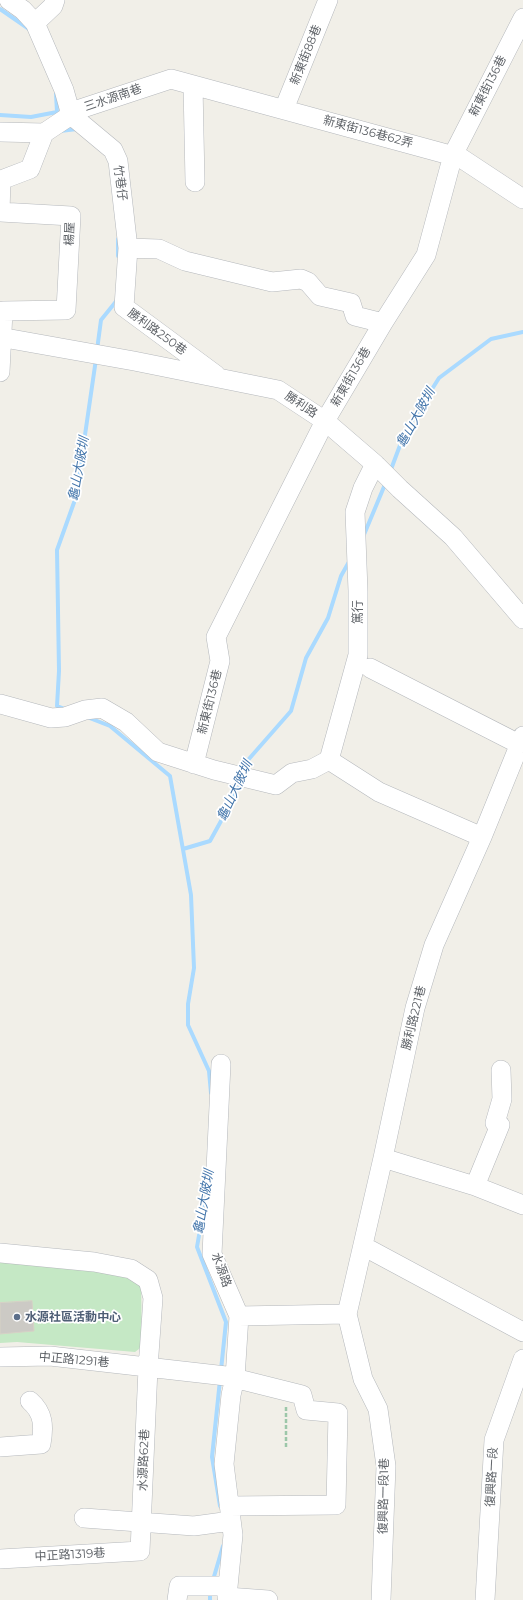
<!DOCTYPE html>
<meta charset="utf-8">
<style>
body{margin:0}
canvas{display:block;background:#f1efe8}
</style>
<canvas width="523" height="1600"></canvas>
<script>
const g = document.querySelector('canvas').getContext('2d');
g.lineJoin = 'round';
function fill(path, color) { g.fillStyle = color; g.fill(path, 'evenodd'); }
function trace(path, color, width, dash) { g.strokeStyle = color; g.lineWidth = width; g.lineCap = dash ? 'butt' : 'round'; g.setLineDash(dash || []); g.stroke(path); }
function write(font, color, halo, rows, align = 'center') {
  g.font = font + ' Montserrat,"Noto Sans TC",sans-serif'; g.lineWidth = 3.5; g.setLineDash([]); g.textBaseline = 'middle'; g.strokeStyle = halo; g.fillStyle = color; for (const [text, x, y, turn = 0] of rows) {
    g.save(); g.translate(x, y); g.rotate((+turn || 0) * Math.PI / 180); g.textAlign = isNaN(turn) ? turn : align; if (halo) g.strokeText(text, 0, 0); g.fillText(text, 0, 0); g.restore();
  }
}
const green = new Path2D(`
 M 0,1256 L 124,1266 L 141,1281 L 142,1344 L 139,1349 L 135,1352 L 17,1342 L 0,1343 Z`);
const stream = new Path2D(`
 M 0,9 L 29,29
 M 0,115 L 31,117 L 57,112 L 56,94
 M 60,131 L 77,129
 M 118,239 L 118,256
 M 97,350 L 101,320 L 118,299
 M 390,472 L 405,432 L 439,378 L 491,339 L 523,332
 M 363,537 L 386,482
 M 65,709 L 57,706 L 59,671 L 57,550 L 76,497 L 96,359
 M 87,717 L 110,726 L 170,776 L 191,895 L 194,968 L 188,1004 L 188,1025 L 209,1071 L 211,1093
 M 243,772 L 248,760 L 291,711 L 306,658 L 328,618 L 341,576 L 350,560
 M 183,849 L 210,841 L 232,801 L 240,781
 M 206,1195 L 197,1247 L 226,1322 L 221,1370
 M 220,1380 L 212,1457 L 220,1506
 M 213,1580 L 223,1546
 M 210,1600 L 210,1590`);
const building = new Path2D(`
 M 32,1301 L 34,1331 L 0,1334 L 0,1303 Z`);
const path = new Path2D(`
 M 286,1447 L 286,1406`);
const minor = new Path2D(`
 M 9,0 L 23,10 L 35,23 L 64,90 L 71,115
 M 35,23 L 53,6 L 55,0
 M 193,85 L 195,182
 M 284,109 L 328,0
 M 71,115 L 113,150 L 118,161 L 128,248 L 124,307 L 216,375
 M 0,132 L 44,133 L 80,109 L 171,79 L 461,158 L 523,199
 M 128,248 L 159,249 L 185,261 L 272,282 L 301,279 L 308,282 L 320,296 L 351,303 L 355,316 L 383,323
 M 0,337 L 134,361 L 278,390 L 325,421 L 375,464 L 400,489 L 453,537 L 523,619
 M 0,372 L 3,311 L 66,310 L 71,216 L 0,212 L 1,180 L 30,169 L 44,133
 M 370,668 L 519,744
 M 0,704 L 51,718 L 65,717 L 85,710 L 102,708 L 126,722 L 158,752 L 214,770 L 276,785 L 292,773 L 312,769 L 329,760 L 379,792 L 482,837
 M 329,760 L 358,655 L 358,591 L 355,512 L 363,488 L 375,464
 M 194,764 L 220,661 L 216,637 L 325,421 L 383,323 L 426,255 L 453,155 L 523,18
 M 221,1064 L 212,1254 L 239,1316 L 235,1378 L 231,1395 L 224,1464 L 233,1535 L 227,1597 L 268,1600
 M 383,1158 L 475,1186 L 523,1205
 M 475,1186 L 500,1125 L 495,1123 L 502,1099 L 501,1070
 M 363,1246 L 523,1332
 M 0,1253 L 94,1262 L 131,1269 L 148,1280 L 153,1298 L 148,1368 L 140,1551 L 0,1559
 M 347,1314 L 383,1158 L 415,1008 L 434,945 L 482,837 L 523,736
 M 239,1316 L 347,1314 L 363,1379 L 378,1409 L 386,1466 L 381,1600
 M 0,1357 L 50,1356 L 226,1376 L 302,1395 L 306,1410 L 338,1413 L 336,1505 L 229,1506
 M 0,1447 L 41,1444 C 44,1427 44,1413 30,1401
 M 84,1518 L 194,1526 L 231,1521
 M 177,1600 L 179,1586 L 228,1586
 M 485,1600 L 494,1440 L 523,1359`);
const markers = [
 [17,1317,4,"#5c6f8a"]
];
const streetNames = [
 ["新東街88巷",306,55,-68],
 ["新東街136巷",488,86,-63],
 ["三水源南巷",113,98,-19],
 ["新東街136巷62弄",368,132,15],
 ["竹巷仔",120,183,82],
 ["楊屋",70,234,-88],
 ["勝利路250巷",157,332,36],
 ["新東街136巷",351,377,-60],
 ["勝利路",301,405,34],
 ["篤行",358,612,-90],
 ["新東街136巷",210,702,-76],
 ["勝利路221巷",414,1018,-76],
 ["水源路",221,1270,70],
 ["中正路1291巷",74,1360,5],
 ["水源路62巷",144,1460,-88],
 ["復興路一段",492,1477,-87],
 ["復興路一段1巷",384,1496,-89],
 ["中正路1319巷",70,1555,-3]
];
const serviceNames = [
 ["水源社區活動中心",25,1317]
];
const waterNames = [
 ["龜山大陂圳",416,418,-61],
 ["龜山大陂圳",79,469,-80],
 ["龜山大陂圳",235,791,-65],
 ["龜山大陂圳",204,1202,-80]
];
fill(green, '#c5e8c5');
trace(stream, '#aadaff', 4);
fill(building, '#cccac5');
trace(building, '#d6d1c6', 1);
trace(minor, '#b5b8bc', 20);
trace(path, '#9cc7a9', 2.5, [4, 2]);
trace(minor, '#fff', 19);
for (const [x, y, r, color] of markers) { const dot = new Path2D(); dot.arc(x, y, r, 0, 2 * Math.PI); g.fillStyle = color; g.fill(dot); trace(dot, '#fff', 1.5); }
write('12px', '#5f6368', '#fff', streetNames);
write('bold 12px', '#4e5e75', '#fff', serviceNames, 'left');
write('italic 13px', '#4174aa', '#fff', waterNames);
</script>
